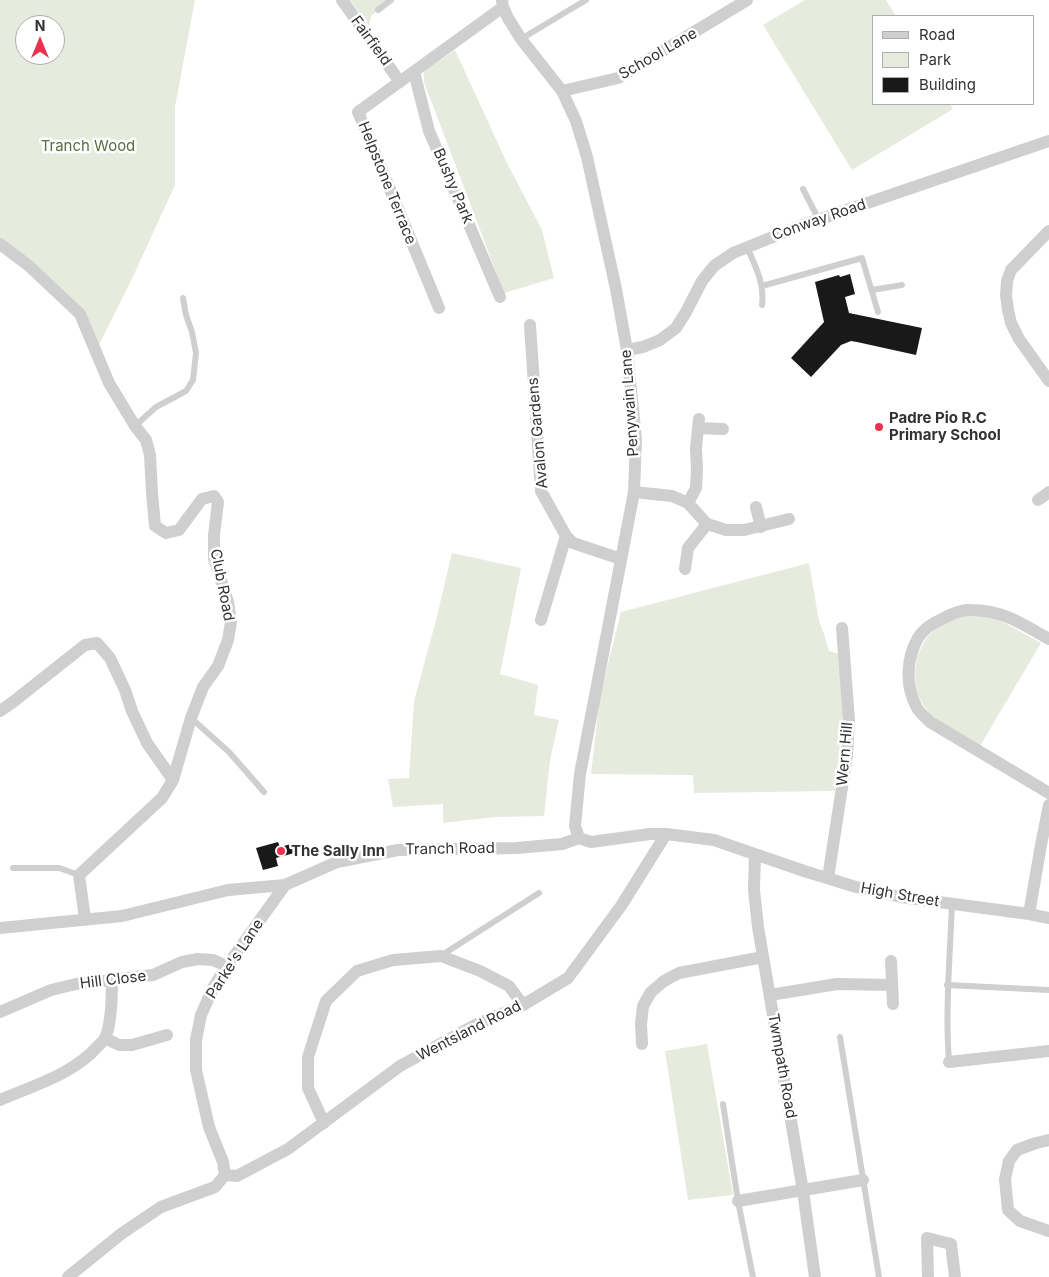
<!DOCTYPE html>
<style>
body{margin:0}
#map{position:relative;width:1049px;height:1277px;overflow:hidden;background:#fff;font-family:Inter,sans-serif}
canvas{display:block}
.legend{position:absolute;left:872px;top:15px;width:162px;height:90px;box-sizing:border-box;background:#fff;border:1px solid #adadad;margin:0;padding:6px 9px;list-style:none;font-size:15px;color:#323232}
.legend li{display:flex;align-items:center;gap:10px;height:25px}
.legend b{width:25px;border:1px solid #adadad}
.north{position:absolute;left:15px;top:15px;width:50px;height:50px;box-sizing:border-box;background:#fff;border:1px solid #adadad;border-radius:50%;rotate:0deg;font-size:14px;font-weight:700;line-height:20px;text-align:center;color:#323232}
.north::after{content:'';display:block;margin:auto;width:18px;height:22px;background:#ea324f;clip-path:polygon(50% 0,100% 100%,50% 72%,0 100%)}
</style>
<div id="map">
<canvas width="1049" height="1277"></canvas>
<ul class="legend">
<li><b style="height:6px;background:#cfcfcf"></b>Road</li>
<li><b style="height:14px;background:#e6ebdd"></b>Park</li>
<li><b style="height:14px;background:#191919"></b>Building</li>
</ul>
<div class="north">N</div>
</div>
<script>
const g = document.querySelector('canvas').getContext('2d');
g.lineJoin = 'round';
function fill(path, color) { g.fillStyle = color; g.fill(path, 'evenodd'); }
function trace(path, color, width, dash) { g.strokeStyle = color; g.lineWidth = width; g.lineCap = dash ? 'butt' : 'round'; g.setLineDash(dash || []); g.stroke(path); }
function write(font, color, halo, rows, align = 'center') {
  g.font = font + ' Inter,sans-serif'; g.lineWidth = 5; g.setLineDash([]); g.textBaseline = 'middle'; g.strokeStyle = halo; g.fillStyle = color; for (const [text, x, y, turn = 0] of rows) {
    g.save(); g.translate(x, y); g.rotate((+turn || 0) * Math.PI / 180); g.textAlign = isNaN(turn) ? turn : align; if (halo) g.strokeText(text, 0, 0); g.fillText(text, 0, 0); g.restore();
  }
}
const green = new Path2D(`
 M 0,0 L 195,0 L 175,107 L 175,185 L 130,283 L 96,351 L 80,313 L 0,244 ZM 25,25 L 55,25 L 55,55 L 25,55 Z
 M 350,0 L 390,0 L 371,16 L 369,26 Z
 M 805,0 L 886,0 L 896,16 L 873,16 L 873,104 L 950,104 L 953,109 L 852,170 L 763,25 Z
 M 455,50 L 507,163 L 542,230 L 554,278 L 504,293 L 424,82 L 424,71 Z
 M 452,553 L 521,568 L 500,674 L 538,685 L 534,715 L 559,720 L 550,760 L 544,816 L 495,817 L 443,823 L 443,804 L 393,807 L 388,779 L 409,778 L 414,701 L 435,624 Z
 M 809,563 L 819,621 L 824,634 L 829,651 L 839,654 L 843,716 L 835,791 L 694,793 L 693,775 L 591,774 L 600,696 L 621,612 Z
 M 984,615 L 1001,621 L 1041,643 L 980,746 L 933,717 L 924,706 L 916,692 L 915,672 L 917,656 L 927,637 L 940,625 L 953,616 Z
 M 707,1044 L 733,1195 L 688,1200 L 665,1051 Z`);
const building = new Path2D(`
 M 850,274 L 855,294 L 845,297 L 849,313 L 922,328 L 916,355 L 857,342 L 851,341 L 841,345 L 811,377 L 791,358 L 824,322 L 815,282 L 839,275 L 840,277 Z
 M 278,842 L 280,847 L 295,843 L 298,852 L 276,858 L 278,866 L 263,870 L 256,848 Z`);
const lane = new Path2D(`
 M 378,10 L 391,0
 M 521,39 L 586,0
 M 803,189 L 819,220
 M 747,247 C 755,265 765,284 762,305
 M 762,286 L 862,258 L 878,312
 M 872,290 L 902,285
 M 135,426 L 156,407 L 186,391 L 193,380 L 196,353 L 192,332 L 186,315 L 183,298
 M 191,718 L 229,752 L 264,792
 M 13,868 L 59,868 L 79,875
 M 442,955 L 539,893
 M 947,985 L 1049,990
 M 840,1037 L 879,1277
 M 949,1062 C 945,1010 950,957 952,904
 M 723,1104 L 738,1201 L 753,1277`);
const street = new Path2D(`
 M 342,0 L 400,82
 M 502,0 L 503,7 L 508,18 L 521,39 L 562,91 L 576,121 L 587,157 L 616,289 L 627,350 L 636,439 L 634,492 L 580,774 L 575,826 L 579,838
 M 414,72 L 429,131 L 500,297
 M 562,91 L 618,78 L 747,0
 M 1049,231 L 1011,270 L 1007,281 L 1006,295 L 1008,310 L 1011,323 L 1019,339 L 1049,381
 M 0,244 L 29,266 L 80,314 L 109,383 L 135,426 L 146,440 L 150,455 L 152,493 L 155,526 L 166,533 L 179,530 L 202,499 L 214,496 L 218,502 L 214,535 L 214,558 L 228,602 L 231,622 L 228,640 L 218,666 L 203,687 L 191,718 L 173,780 L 162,798 L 79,875 L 85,919
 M 439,308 L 358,112 L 503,7
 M 530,325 L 541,491 L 566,536 L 573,543 L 621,559
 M 627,350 L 643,347 L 660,340 L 676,328 L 686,312 L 702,281 L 714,266 L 733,253 L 800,226 L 1049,141
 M 698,428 L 723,429
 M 634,492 L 672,496 L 688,503 L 707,524 L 726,530 L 744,530 L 789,519
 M 1038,500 L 1049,492
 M 688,503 L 696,488 L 697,470 L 696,448 L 699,419
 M 756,507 L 761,527
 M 685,569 L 688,548 L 707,524
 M 541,620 L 566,536
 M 1049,639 C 1022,624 1003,610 971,610 C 961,609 951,614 942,619 C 933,623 923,629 918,638 C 906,659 905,686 917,708 C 920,713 926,718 930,722 L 1049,793
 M 0,711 L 13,702 L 85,645 L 97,643 L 110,658 L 125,690 L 132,711 L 147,743 L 173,780
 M 755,854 L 754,890 L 758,927 L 803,1191 L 815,1277
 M 828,878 L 847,755 L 849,720 L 842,628
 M 1029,914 L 1041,845 L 1049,805
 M 0,928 L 122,916 L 228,890 L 285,885 L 337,862 L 398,850 L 517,848 L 562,844 L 579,838 L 591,842 L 650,834 L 666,834 L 714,840 L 804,871 L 856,887 L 901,897 L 1029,914 L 1049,918
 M 891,961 L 893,1004
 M 770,995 L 837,984 L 892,985
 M 0,1012 L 51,990 L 76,984 L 153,975 L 182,962 L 198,959 L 213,960 L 227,966
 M 105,1038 L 119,1045 L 132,1045 L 167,1035
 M 642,1044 L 641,1024 L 643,1006 L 651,992 L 664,981 L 679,973 L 763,957
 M 949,1062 L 1049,1051
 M 0,1100 C 32,1086 74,1074 98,1046 C 100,1044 104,1041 105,1038 C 112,1024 112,995 112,980
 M 324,1123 L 308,1088 L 308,1057 L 326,1001 L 357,971 L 393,960 L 441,956 L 480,971 L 509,986 L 523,1005
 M 1049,1140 L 1036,1143 L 1017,1150 L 1009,1161 L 1005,1179 L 1008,1210 L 1020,1221 L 1049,1231
 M 225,1175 L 237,1176 L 288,1149 L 400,1066 L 477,1024 L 523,1005 L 568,978 L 621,906 L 666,834
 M 738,1201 L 863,1180
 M 68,1277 L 121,1234 L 161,1207 L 215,1187 L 225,1175 L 223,1162 L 209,1127 L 196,1070 L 196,1040 L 201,1015 L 213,988 L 227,966 L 285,885
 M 928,1277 L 927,1238 L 951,1244 L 955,1277`);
const markers = [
 [879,427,5,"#ea324f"],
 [281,851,5,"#ea324f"]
];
const streetNames = [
 ["Fairfield",371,41,54],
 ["School Lane",658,54,-30],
 ["Helpstone Terrace",387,183,68],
 ["Bushy Park",453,186,67],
 ["Conway Road",819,220,-19],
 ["Penywain Lane",630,403,-94],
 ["Avalon Gardens",538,433,-95],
 ["Club Road",222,585,79],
 ["Wern Hill",845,754,-85],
 ["Tranch Road",450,849,-1],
 ["High Street",900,895,10],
 ["Parke's Lane",235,959,-57],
 ["Hill Close",113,980,-7],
 ["Wentsland Road",469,1031,-27],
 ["Twmpath Road",782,1066,80]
];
const parkNames = [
 ["Tranch Wood",88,146]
];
const poiNames = [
 ["Padre Pio R.C",889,418],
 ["Primary School",889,435],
 ["The Sally Inn",291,851]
];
fill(green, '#e6ebdd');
fill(building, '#191919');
trace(lane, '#cfcfcf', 6);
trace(street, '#cfcfcf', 12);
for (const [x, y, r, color] of markers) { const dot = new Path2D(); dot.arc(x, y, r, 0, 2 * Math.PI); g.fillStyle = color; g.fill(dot); trace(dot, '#fff', 2); }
write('15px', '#323232', '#fff', streetNames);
write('15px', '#596f3d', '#fff', parkNames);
write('bold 15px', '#323232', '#fff', poiNames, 'left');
</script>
